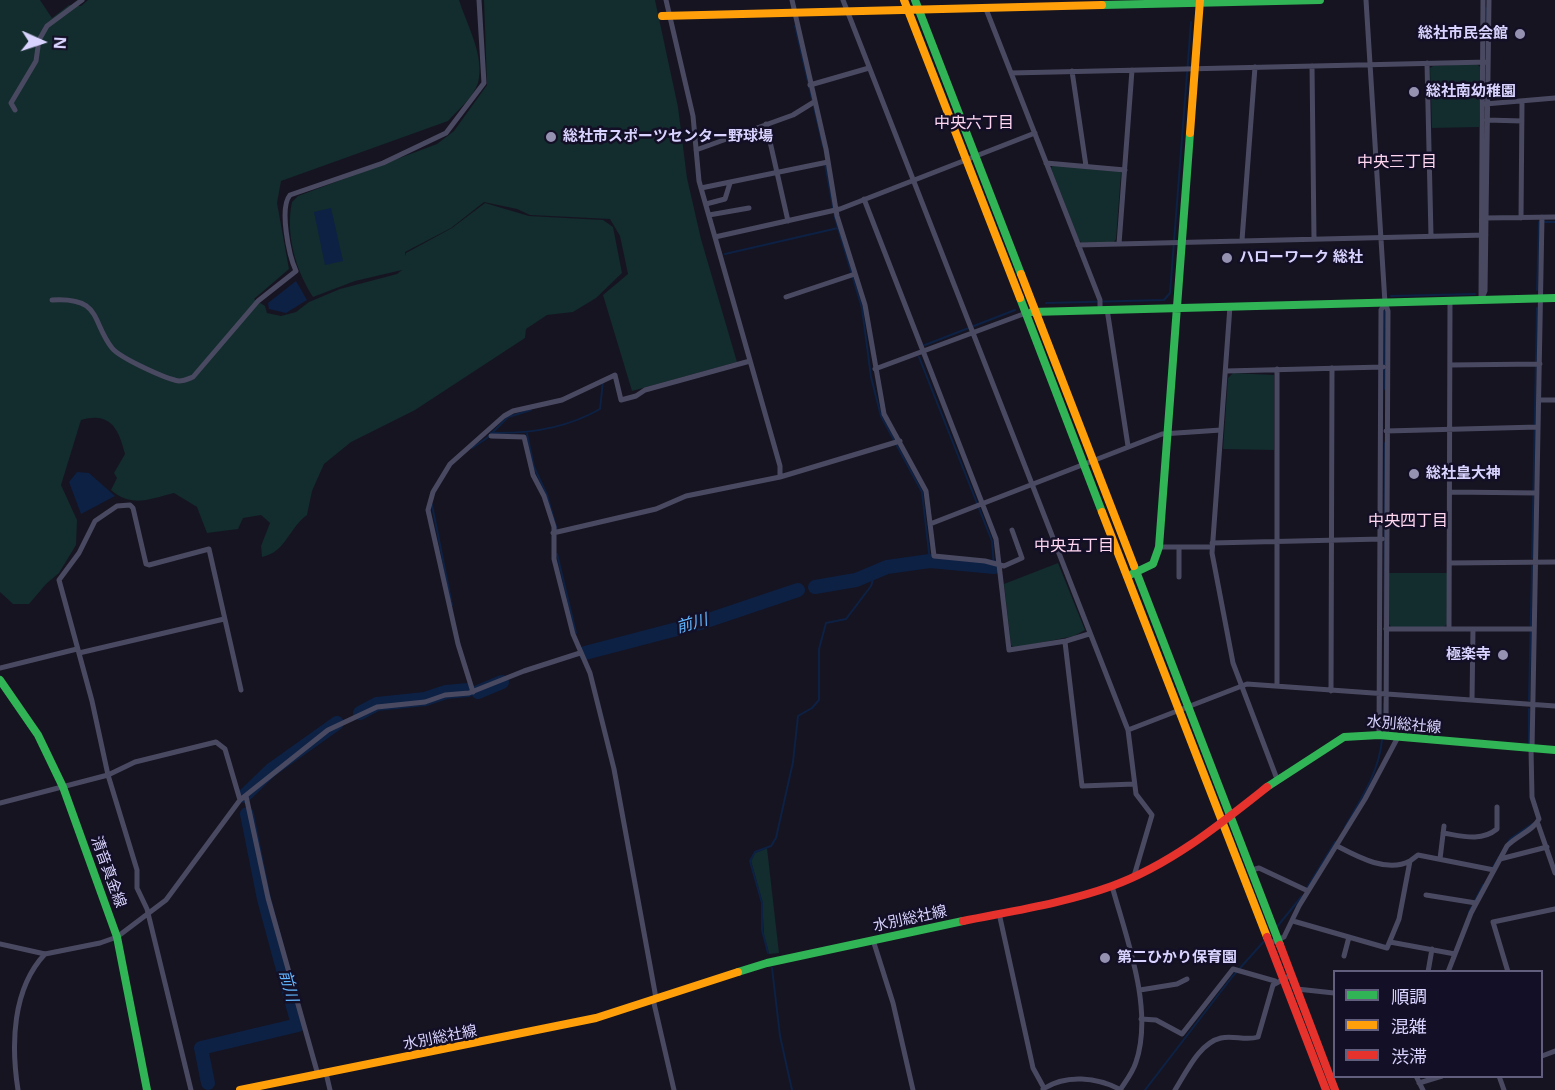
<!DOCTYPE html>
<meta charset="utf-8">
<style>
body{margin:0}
#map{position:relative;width:1555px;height:1090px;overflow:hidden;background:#161421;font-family:"Noto Sans","Noto Sans JP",sans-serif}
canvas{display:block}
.legend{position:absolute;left:1333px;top:970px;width:210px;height:108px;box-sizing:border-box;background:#130f26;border:2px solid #625e7d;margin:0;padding:8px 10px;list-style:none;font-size:18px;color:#d9d4ff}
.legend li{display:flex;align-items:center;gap:12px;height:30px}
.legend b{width:30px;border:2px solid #625e7d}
.north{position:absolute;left:12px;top:12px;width:60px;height:60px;-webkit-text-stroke:4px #130f26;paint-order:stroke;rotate:93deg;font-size:16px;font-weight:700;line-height:24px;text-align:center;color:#d9d4ff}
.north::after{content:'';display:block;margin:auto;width:21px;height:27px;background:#d9d4ff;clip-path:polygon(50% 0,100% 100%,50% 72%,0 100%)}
</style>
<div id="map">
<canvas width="1555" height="1090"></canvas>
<ul class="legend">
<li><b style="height:8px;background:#30b455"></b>順調</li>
<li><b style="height:8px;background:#ff9f0a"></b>混雑</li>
<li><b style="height:8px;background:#e5322d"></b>渋滞</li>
</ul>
<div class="north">N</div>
</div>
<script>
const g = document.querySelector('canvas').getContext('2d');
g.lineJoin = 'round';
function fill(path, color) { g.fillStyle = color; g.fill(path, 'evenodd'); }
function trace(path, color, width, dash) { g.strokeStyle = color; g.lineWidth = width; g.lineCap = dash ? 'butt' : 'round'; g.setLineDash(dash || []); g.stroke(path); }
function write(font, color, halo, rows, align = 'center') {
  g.font = font + ' "Noto Sans","Noto Sans JP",sans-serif'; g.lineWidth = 5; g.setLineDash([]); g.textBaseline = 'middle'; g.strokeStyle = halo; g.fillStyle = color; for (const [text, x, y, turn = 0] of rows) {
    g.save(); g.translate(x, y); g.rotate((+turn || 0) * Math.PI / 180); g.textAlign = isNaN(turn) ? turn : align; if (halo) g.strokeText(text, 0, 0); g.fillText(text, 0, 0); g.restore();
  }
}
const green = new Path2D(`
 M 0,0 L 40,0 L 52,18 L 69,5 L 81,6 L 88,0 L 459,0 C 467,25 485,56 478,83 C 473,98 458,110 448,121 L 281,181 L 277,203 L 289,269 L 254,299 L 265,306 L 267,313 L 281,316 L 296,312 L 309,302 L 340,289 L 397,274 L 402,270 L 355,281 L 313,297 C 296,271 285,234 292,202 L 298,196 L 437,144 L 454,131 L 487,85 L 484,0 L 655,0 L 678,107 L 687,178 L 701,239 L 737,362 L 632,391 L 603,295 L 628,274 L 620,236 L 610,219 L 530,215 L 517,209 L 484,202 L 451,228 L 405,252 L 405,256 L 406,253 L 452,228 L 485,203 L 529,216 L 603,220 L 613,227 L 622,273 L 596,298 L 573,312 L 547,315 L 526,329 L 525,338 L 415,410 L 351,442 L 324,464 L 312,491 L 307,515 C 289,528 286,552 262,557 L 261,546 L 270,523 L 261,515 L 243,518 L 238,529 L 207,533 L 197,507 L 174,493 C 150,499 131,508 111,490 L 117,478 L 114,473 L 125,454 C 119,430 111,411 81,420 L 61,485 L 77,520 L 76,545 L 59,573 L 46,584 L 29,604 L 13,604 L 0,592 Z
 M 1477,64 L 1481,68 L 1479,127 L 1432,128 L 1430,68 L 1433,66 Z
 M 1053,165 L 1119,170 L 1121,173 L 1116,239 L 1114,242 L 1082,243 L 1079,240 L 1051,168 Z
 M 1233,373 L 1274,375 L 1274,450 L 1223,449 L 1228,378 Z
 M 1058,563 L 1085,630 L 1074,636 L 1014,648 L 1011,645 L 1004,584 Z
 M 1389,573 L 1448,573 L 1447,624 L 1444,627 L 1391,627 L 1389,624 Z
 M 767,848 L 779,953 L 769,954 L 764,935 L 762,901 L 751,861 L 755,853 Z`);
const water = new Path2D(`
 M 331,208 L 343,261 L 325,265 L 314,212 Z
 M 296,281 L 307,300 L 286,313 L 269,309 L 268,303 Z
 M 77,472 L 89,473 L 115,496 L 81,514 L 69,482 Z`);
const stream = new Path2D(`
 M 795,26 L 823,146
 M 1485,77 L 1486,8
 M 825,164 L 835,218 L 862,308 L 871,377 L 881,416 L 922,492 L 930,561
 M 725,254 L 838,228
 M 1537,290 L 1539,222 L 1555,222
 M 1391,296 L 1475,294
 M 1046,303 L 1164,300 L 1170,293 L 1191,22
 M 1385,311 L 1385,389
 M 925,345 L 1015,310
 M 919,357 L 992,541 L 994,567
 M 491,433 C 529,434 567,428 600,409 L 603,381
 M 527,434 L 534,467 L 547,495 L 557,530
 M 472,448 L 487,438 L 508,417 L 531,410
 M 432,505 L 452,605
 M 557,554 L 576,633
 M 1532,558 L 1537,308
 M 1384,629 L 1385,443
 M 1529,700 L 1532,566
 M 1383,730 L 1384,704
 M 1529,744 L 1529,709
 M 1345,827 C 1361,799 1379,772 1382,740
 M 1493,867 L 1510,839 L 1532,824
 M 1307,888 L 1335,842
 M 1469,912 L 1483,885
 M 1276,928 L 1302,896
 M 768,953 L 762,930 L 762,903 L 750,861 L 755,852 L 771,846 L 776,838 L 793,762 L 798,716 L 812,708 L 819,700 L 819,649 L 826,623 L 846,619 L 871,586 L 875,573
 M 772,968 L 780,1036 L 792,1090
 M 1145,1090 L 1232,977 L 1266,939`);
const river = new Path2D(`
 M 815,587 L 856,580 L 887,567 L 930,561 L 994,567
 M 585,653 L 700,623 L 798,590
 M 478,692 L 502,682
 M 360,713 L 377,704 L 425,699 L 446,692 L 468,690
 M 244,796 L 271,770 L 337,723
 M 208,1083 L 201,1048 L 298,1025 L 264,899 L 247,814`);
const street = new Path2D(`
 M 666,0 L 693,116 L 699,181 L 780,466 L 780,477
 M 792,0 L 826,149 L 837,216 L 865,305 L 884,414 L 926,491 L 934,556 L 985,561 L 1004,566 L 1022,558 L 1012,530
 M 843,0 L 1128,730 L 1247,684 L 1555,706
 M 1366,0 L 1385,303
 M 986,9 L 1100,300 L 1100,310
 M 1427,63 L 1431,236
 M 1312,66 L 1314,239
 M 1072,71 L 1086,166
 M 1011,73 L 1488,62
 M 810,85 L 869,68
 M 1485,104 L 1555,98
 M 15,110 L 11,103 L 36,61 L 39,40 L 47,26 L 82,0
 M 1487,120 L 1522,121
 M 766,124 L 788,221
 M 696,150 L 793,115 L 814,102
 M 1046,163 L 1125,170
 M 701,188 L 828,162
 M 864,199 L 996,539 L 1009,650 L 1066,641 L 1089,634
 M 706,204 L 725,199 L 730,183
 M 709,215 L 749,208
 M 1485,218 L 1555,217
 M 1521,218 L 1522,102
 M 715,237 L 840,209 L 1035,133
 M 1242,240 L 1255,67
 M 1119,244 L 1132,70
 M 1078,245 L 1486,235
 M 786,297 L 855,274
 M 1481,298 L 1483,0
 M 52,300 C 102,297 91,321 112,348 C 120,358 166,379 179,381 C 184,381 188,379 193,377 L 258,301 L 296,271 C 289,256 279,208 290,195 L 383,163 L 446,133 L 484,83 L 479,0
 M 1481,300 L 1485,291 L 1489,0
 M 1230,306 L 1212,553 L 1233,663 L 1277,779
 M 1107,309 L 1128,446
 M 1450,365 L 1540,364
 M 875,369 L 1026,313
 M 1226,371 L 1383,367
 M 1539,400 L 1555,400
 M 1386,431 L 1538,427
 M 491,436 L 524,437 L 533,475 L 544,496 L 554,527 L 554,559 L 573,634 L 590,673 L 614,769 L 656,998
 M 1450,492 L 1537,493
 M 930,524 L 1162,434 L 1221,430
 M 553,533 L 656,509 L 686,496 L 780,477 L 900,441
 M 1212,543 L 1382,539
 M 1159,547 L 1212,547
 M 1179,548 L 1179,577
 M 1450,563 L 1555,562
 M 1449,628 L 1450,301
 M 1386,629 L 1534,629
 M 1065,642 L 1082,786 L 1134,784
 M 79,653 L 224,619
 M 0,668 L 77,649
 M 1277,686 L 1277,369
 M 1331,691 L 1332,368
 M 473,692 L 458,644 L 428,510 L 433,492 L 450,464 L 504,416 L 513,411 L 562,400 L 615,375 L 621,400 L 636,396 L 645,390 L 750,361
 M 1472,700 L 1473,629
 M 1128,730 L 1136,794 L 1152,815 L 1134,876
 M 1379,735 L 1381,310 L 1385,303 L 1388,311 L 1386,735
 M 1532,749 L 1542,217
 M 246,796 L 268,898 L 318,1075
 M 0,803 L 108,775 L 135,762 L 216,742 L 225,749 L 240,800
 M 1538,824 L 1555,873
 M 1443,833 C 1462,836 1481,842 1497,829 L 1497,807
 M 1337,846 C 1358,857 1387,873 1410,861
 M 1440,859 L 1444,826
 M 1500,859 L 1547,847
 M 1252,870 L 1259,868 L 1308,891
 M 1112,886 C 1126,937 1154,1009 1136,1062 C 1133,1072 1126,1081 1120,1090
 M 1426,895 L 1476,903
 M 999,913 L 1033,1068 L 1044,1088
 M 1293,921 L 1387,948 L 1399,919 L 1410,861 L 1418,855 L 1494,870
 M 873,940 L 893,1003 L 913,1090
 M 1390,942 L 1455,954
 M 1270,943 L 1284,937 L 1299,906 L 1365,799 L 1398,737
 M 0,944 L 45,954 L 100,943 L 117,937 L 166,900 L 240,800 L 328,730 L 377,707 L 425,702 L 445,695 L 469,693 L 524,671 L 580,653
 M 1344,956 L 1349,937
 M 1428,972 L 1432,949
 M 1448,972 L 1471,913 L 1507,846 C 1516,836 1534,830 1539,819 L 1532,797 L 1531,749
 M 1508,972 L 1493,922 L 1555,909
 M 1297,989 L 1334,993
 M 1140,990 L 1177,984 L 1187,979
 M 653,999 L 674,1090
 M 1141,1019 L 1156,1020 L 1182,1034 L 1233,969 L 1275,981
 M 1542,1056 L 1555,1051
 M 326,1073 L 330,1090
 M 1416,1076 L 1423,1090
 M 1499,1076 L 1504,1090
 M 1419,1083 L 1442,1076
 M 1043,1089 C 1066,1074 1097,1077 1121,1090
 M 18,1090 C 11,1045 12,989 45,954
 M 191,1090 L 147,909 L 137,888 L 137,870 L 108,775 L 92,701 L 59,580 L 79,553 L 95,521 L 117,506 L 130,505 L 133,508 L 146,564 L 149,565 L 209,549 L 241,690
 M 1175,1090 C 1186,1073 1199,1043 1221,1038 C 1233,1035 1246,1041 1258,1037 L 1273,985 L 1291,975`);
const fast = new Path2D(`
 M 915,0 L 1021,274
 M 1102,5 L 1320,0
 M 1020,298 L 1102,512
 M 1032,312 L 1555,298
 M 1134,566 L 1280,945
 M 1132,574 L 1153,564 L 1159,547 L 1190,133
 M 0,680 L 38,735 L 63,787 L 117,937 L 147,1090
 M 1267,787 L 1344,737 L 1379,735 L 1555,750
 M 738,972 L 767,963 L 963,921`);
const slow = new Path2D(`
 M 904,0 L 1020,298
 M 662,16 L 1102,5
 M 1190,133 L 1200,0
 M 1021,274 L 1134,566
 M 1102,512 L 1267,937
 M 240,1090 L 596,1018 L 738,972`);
const jam = new Path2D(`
 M 963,921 C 1012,911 1065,903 1112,886 C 1170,865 1219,825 1267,787
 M 1267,937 L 1326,1090
 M 1280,945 L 1335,1090`);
const markers = [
 [1520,34,6,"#9591b1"],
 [1414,92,6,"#9591b1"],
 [551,137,6,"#9591b1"],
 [1227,258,6,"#9591b1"],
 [1414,474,6,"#9591b1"],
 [1503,655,6,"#9591b1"],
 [1105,958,6,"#9591b1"]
];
const poiNames = [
 ["総社市民会館",1508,34,"right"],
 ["総社南幼稚園",1426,92],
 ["総社市スポーツセンター野球場",563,137],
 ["ハローワーク 総社",1239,258],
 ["総社皇大神",1426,474],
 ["極楽寺",1491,655,"right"],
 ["第二ひかり保育園",1117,958]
];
const streetNames = [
 ["水別総社線",1404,725,5],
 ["清音真金線",108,872,70],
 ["水別総社線",910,919,-12],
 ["水別総社線",440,1038,-11]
];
const neighbourhoodNames = [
 ["中央六丁目",974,123],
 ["中央三丁目",1397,162],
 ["中央四丁目",1408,521],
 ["中央五丁目",1074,546]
];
const waterNames = [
 ["前川",692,624,-16],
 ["前川",288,986,75]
];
fill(green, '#132c2d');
fill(water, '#0d2144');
trace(stream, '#0d2144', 2);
trace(river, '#0d2144', 14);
trace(street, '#4a4962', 5);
trace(fast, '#30b455', 8);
trace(slow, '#ff9f0a', 8);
trace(jam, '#e5322d', 8);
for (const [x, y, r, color] of markers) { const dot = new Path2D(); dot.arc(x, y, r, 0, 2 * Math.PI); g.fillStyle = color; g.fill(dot); trace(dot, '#130f26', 2); }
write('bold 15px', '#d9d4ff', '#130f26', poiNames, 'left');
write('15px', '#d9d4ff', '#130f26', streetNames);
write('16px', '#ffd6f0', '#130f26', neighbourhoodNames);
write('italic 16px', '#62b6ff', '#130f26', waterNames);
</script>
